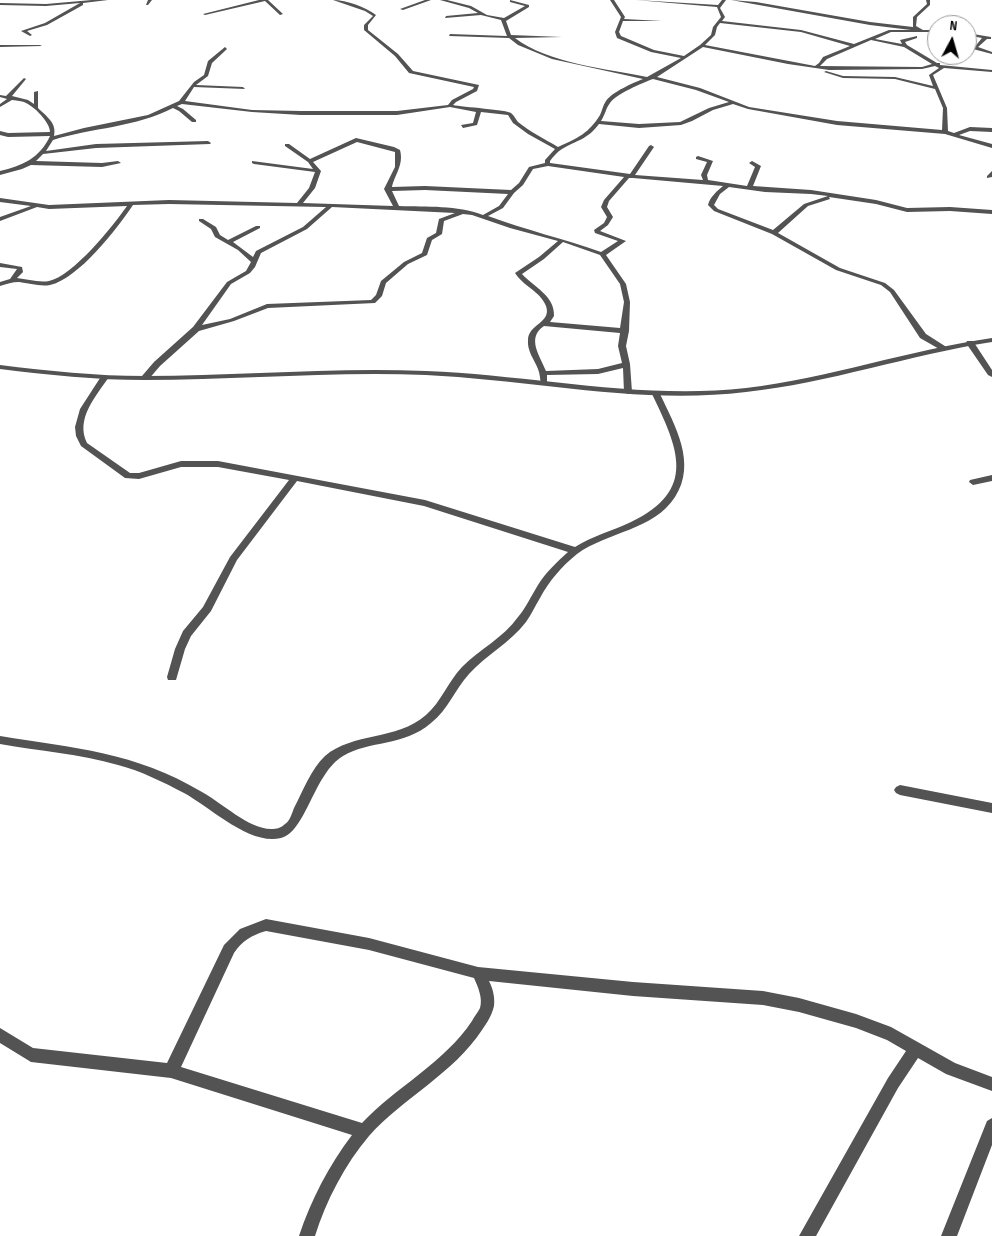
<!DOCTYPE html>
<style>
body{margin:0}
#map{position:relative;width:992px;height:1236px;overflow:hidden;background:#fff;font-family:"Sofia Sans Condensed",sans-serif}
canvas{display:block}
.north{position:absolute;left:927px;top:15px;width:50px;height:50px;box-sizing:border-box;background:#fff;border:1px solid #999;border-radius:50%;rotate:6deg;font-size:14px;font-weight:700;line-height:20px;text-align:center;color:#000}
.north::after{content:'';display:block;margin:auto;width:18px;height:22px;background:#000;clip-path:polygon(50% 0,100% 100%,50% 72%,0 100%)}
</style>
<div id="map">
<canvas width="992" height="1236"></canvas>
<div class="north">N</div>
</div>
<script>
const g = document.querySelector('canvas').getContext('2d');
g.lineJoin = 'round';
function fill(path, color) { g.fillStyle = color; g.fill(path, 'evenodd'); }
const minor = new Path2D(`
 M 92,0 L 108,0 L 83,3 L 83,5 L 47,25 L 27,31 L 32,35 L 30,36 L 21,31 L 45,23 L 80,3 L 46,6 L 0,5 L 0,3 L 46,4 Z
 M 148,0 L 152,0 L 148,5 L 146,5 Z
 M 259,0 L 268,0 L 283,14 L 280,15 L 265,1 L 205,15 L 203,14 Z
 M 333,0 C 347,0 365,7 376,15 L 368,25 L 368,30 L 398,54 L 413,71 L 479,85 L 477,91 L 456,102 L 453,105 C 462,107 508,110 511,113 C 514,115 516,120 518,122 C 530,132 545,139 558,147 C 578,138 589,133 600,115 C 602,111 603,105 606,101 C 612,92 633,83 643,79 L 552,59 L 518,45 L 509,38 L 449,36 L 450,34 L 507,36 L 501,20 L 481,15 L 445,18 L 446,16 L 478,13 L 469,8 L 440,0 L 447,0 L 471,6 L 487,15 L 504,18 L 525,6 L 510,2 L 510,0 L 529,5 L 529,7 L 506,21 L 511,35 L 562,37 L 515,38 C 547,63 608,69 647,77 L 681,58 L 651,52 L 617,38 L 615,32 L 621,17 L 610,0 L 614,0 L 625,17 L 624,19 L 662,21 L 623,21 L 619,32 L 621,36 L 654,50 L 684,56 L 700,45 L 711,35 L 713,27 L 721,17 L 717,7 L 636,0 L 718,5 L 722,0 L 726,0 L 720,8 L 725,17 L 722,21 L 801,30 L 854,44 L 889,30 L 911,30 L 870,25 L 731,0 L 756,2 L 870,22 L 913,27 L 913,17 L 927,4 L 926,0 L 930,0 L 930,5 L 917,17 L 916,26 L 923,30 L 937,30 L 937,32 L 891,32 L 875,39 L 902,44 L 900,40 L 917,36 L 917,38 L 905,42 L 907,45 L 937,63 L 940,63 L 940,65 L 992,70 L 992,72 L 944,68 L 933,75 L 947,108 L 948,131 L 954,133 L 970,127 L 992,128 L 992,132 L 970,131 L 959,135 L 992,144 L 992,148 L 945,134 L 837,125 L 748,109 L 733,104 L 713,110 L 692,121 L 681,125 L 639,128 L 599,124 C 587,140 577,140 562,149 C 557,152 553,157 550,161 L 550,163 L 630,174 L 649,146 L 651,145 L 654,147 L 635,175 L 703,180 L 701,175 L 707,162 L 696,159 L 696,157 L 698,156 L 713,161 L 707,175 L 708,180 L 747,186 L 755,167 L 749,163 L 752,161 L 761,166 L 753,186 L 811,190 L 876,200 L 907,208 L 950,207 L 992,210 L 992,214 L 950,211 L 907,212 L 876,204 L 829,197 L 830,199 L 808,206 L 778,233 L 840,268 L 885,283 L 894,290 L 926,334 L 948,348 L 944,350 L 941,350 L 920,338 L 890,292 L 881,285 L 836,270 L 772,234 L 714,211 L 708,205 C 710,197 717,191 723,186 L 633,178 L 629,178 L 609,201 L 607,207 L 613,217 L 608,225 L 600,231 L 626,241 L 606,255 L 626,284 L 630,302 L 629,331 L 626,346 L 630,364 L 632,392 L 628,394 L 624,392 L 623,368 L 598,374 L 547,375 L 547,384 L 541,384 C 540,379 540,374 538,369 C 534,359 527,351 528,340 C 528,324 552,323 546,306 C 540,291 523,286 515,273 L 539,257 L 558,241 L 510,228 L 472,215 L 463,214 L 444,221 L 442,234 L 432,240 L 427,255 L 408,264 L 386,283 L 382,296 L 375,303 L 268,308 L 234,321 L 199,331 L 160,366 L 148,380 L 145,380 L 141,378 L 142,376 L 154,362 L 193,327 L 227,282 L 246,271 L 251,262 L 238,250 L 215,237 L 211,229 L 199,221 L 199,219 L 203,219 L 216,227 L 220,235 L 228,240 L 256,226 L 260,226 L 260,228 L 233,242 L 253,257 L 256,251 L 303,227 L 326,207 L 169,204 L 133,205 C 117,229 78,279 50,285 C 40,287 29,283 19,282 C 12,282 7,284 0,286 L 0,282 L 10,279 L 17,269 L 0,267 L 0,263 L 22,267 L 23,272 L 17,278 C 27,279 39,283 49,281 C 73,276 113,226 127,206 L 49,209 L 37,207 L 0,221 L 0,217 L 31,206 L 0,202 L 0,198 L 49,205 L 169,200 L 297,203 L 309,188 L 315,172 L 254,164 L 252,163 L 252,161 L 313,169 L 308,162 L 285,146 L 285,144 L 289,144 L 310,159 L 356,138 L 394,147 L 400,150 C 404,165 395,174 392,187 L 425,186 L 511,190 L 519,183 L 529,167 L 545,163 L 545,160 L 555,149 L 528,134 L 513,123 L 508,115 L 481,112 L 477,125 L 463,128 L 461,125 L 473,123 L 476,112 L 450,107 L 397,115 L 301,115 L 252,112 L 182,104 L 177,106 L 183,109 L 196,120 L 196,122 L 192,122 L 179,111 L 173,108 C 137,127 91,128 53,140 L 46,151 L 96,144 L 208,141 L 211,143 L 210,144 L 96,148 L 43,154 L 36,161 L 102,163 L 118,161 L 121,163 L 102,167 L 31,165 L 22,169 L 0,175 L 0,171 C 22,166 40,158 50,136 L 8,137 L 0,135 L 0,131 L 8,133 L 50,132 C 50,122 34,106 24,102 C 20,101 15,100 12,100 L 0,107 L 0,104 L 7,99 L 0,97 L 0,95 L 6,96 L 24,78 L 26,79 L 12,96 L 28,100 L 34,104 L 34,92 L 38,91 L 38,108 C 47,117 57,123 54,136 L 84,128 L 148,115 L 179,101 L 194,82 L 204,75 L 208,61 L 225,47 L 227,49 L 212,63 L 208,76 L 196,85 L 243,87 L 245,89 L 194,87 L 185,101 L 252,110 L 301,111 L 397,111 L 448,105 L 452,100 L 473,89 L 474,87 L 409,73 L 395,56 L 364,30 L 364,25 L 373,16 L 365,11 ZM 720,23 L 801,32 L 850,46 L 823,57 L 819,63 L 815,66 L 705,45 L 715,35 L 717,27 ZM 871,40 L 904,47 L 932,64 L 922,67 L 820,66 L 827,59 ZM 703,47 L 788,64 L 829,70 L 922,69 L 935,66 L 939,68 L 929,75 L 933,86 L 895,77 L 843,76 L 826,71 L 824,72 L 843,78 L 895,79 L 935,89 L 943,108 L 942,130 L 837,121 L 749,107 L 700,88 L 657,77 ZM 653,79 L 696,90 L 729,102 L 709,108 L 680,122 L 639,124 L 601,121 C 605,115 606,108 610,103 C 616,94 642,83 653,79 ZM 357,142 L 395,152 L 395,167 L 384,189 L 393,206 L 303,203 L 315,188 L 321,171 L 313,162 ZM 548,166 L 624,177 L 604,200 L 601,207 L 607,217 L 604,223 L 594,230 L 595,233 L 618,241 L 601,252 C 564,239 526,230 488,216 L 503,208 L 514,193 L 523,185 L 533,169 ZM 729,187 L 765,192 L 811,194 L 828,196 L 804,204 L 773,230 L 718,209 L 714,205 L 720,194 ZM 425,190 L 508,194 L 499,206 L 483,215 C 457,205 427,207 399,206 L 392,191 ZM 332,207 L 455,213 L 439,219 L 436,233 L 427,238 L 422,253 L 404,262 L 381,281 L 376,295 L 371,300 L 267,304 L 230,319 L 202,325 L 231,284 L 250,273 L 255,267 L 261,253 L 307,229 ZM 563,242 L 600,255 L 620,284 L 624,302 L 620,328 L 550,322 L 554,316 C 555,296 534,287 522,274 L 544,259 ZM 544,326 L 620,333 L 618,346 L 622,363 L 598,369 L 546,371 C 540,356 526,338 544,326 Z
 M 425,0 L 431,0 L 403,10 L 400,9 Z
 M 967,33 L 991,37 L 991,39 L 987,39 L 978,47 L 992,52 L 992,54 L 973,49 L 982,38 L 967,35 Z
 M 0,45 L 40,45 L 42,46 L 0,47 Z
 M 992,171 L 992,177 L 987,178 L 987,176 Z
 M 967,341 L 973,341 L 992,370 L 992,377 L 988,375 L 966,343 Z
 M 102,375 L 105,375 L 109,377 C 96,396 75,419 87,443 L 130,473 L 139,473 L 181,461 L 218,461 L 425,500 L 575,547 C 592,536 612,531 631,522 C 698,490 678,448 652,394 L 653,392 L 656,392 L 660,394 C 675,426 697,463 675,497 C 654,530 607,532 577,554 C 562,566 549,581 540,598 C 535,606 531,615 526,622 C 510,643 486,655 469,674 C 455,689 448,710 431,723 C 403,747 370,740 343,756 C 314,773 306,832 281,838 C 250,846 210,807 184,793 C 163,782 141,771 118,765 C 80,754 39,751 0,744 L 0,736 C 74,748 135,752 202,792 C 222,803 249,829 271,829 C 277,829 281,828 285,824 C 290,821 292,813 294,808 C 303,791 311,769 325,756 C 353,732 396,741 426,715 C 441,702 448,682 462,667 C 480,649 503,638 518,617 C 526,608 531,596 538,585 C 546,572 557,562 568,552 L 424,506 L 297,481 L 237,560 L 211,611 L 191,636 L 185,649 L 176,680 L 168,680 L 167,677 L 175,649 L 183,631 L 203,607 L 230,557 L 289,480 L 218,467 L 181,467 L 139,479 L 125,478 L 81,446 L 76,436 L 75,427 L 80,409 Z
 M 992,475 L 992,481 L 973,485 L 969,482 L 970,480 Z
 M 900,785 L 992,803 L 992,813 L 900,795 L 896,793 L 894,790 L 896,787 Z
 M 266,919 L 369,938 L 478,967 L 633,982 L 763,991 L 799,998 L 856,1014 L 891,1027 L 955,1063 L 992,1077 L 992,1091 L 946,1074 L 918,1058 L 898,1088 L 816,1236 L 799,1236 L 888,1078 L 906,1051 L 887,1040 L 856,1028 L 799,1012 L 763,1005 L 633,996 L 489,981 C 493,989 495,997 494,1006 C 492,1015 487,1023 482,1030 C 453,1074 404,1097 369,1136 C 345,1164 326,1201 315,1236 L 299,1236 C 311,1200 329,1165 352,1135 L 171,1078 L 31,1062 L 0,1043 L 0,1028 L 33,1048 L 167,1063 L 224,945 L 240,929 ZM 266,931 L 369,950 L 474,978 C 478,987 483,998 480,1008 C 478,1012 474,1017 472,1021 C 444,1063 396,1087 362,1123 L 181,1067 L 234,953 C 242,941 252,935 266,931 Z
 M 992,1118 L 992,1145 L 957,1236 L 941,1236 L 987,1121 Z`);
const tertiary = new Path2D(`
 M 992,338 L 992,342 C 909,355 829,383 746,392 C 639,405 533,380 426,375 C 332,371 239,380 145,380 C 96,380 48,375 0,369 L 0,365 C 48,371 96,376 145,376 C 239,376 332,367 426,371 C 533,375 639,400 746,388 C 829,378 909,350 992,338 Z`);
fill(minor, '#535353');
fill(tertiary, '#535353');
</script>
